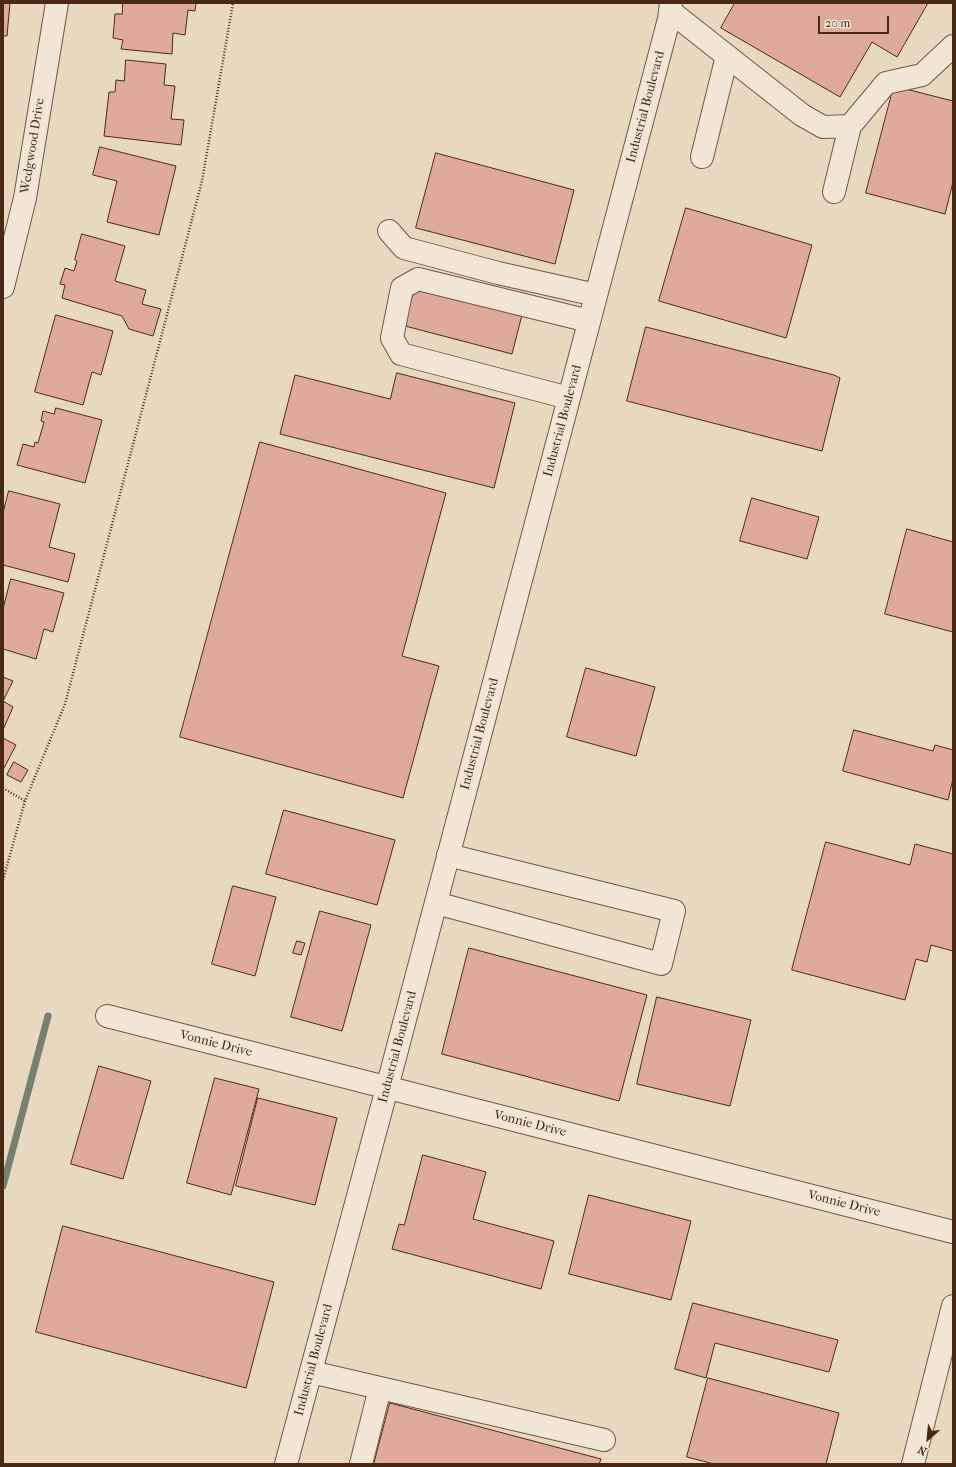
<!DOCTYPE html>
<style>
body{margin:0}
#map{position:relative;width:956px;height:1467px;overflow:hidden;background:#e9d8c0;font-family:"IM FELL French Canon",serif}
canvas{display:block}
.frame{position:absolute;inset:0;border:4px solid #492816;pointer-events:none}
.north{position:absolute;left:908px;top:1419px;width:40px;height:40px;-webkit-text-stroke:3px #f1e6d6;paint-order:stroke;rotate:207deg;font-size:11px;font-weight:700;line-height:16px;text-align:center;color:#492816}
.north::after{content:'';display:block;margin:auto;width:14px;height:18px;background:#492816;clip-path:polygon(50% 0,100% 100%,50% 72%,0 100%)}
.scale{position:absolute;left:818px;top:16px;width:71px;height:18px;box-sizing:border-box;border:2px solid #492816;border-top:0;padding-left:5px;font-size:12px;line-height:14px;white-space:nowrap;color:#492816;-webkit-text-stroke:3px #f1e6d6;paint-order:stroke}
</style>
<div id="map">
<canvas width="956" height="1467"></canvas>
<div class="frame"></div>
<div class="north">N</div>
<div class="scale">20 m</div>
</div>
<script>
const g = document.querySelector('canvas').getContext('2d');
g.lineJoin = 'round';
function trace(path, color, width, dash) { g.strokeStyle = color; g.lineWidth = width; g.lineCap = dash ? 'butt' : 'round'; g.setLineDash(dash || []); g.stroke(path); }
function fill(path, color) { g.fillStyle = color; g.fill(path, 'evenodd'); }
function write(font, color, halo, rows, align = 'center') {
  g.font = font + ' "IM FELL French Canon",serif'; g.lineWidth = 4; g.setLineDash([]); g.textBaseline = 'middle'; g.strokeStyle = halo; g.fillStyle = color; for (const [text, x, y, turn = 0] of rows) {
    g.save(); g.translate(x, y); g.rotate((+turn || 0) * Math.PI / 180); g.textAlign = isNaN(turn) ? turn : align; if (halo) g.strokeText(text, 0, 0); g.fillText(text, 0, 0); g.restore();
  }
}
const stream = new Path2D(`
 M 3,1186 L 48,1016`);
const building = new Path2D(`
 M 3,3 L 10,3 L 7,36 L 3,36 Z
 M 123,3 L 196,3 L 195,11 L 188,10 L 185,35 L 173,33 L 172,54 L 121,49 L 123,40 L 113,38 L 115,14 L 122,14 Z
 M 735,3 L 928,3 L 897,57 L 872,42 L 840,97 L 721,28 Z
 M 126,60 L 166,64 L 164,85 L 175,86 L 171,119 L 184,120 L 181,145 L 104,136 L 109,92 L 115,92 L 116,80 L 124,81 Z
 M 894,86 L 953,101 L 953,182 L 945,214 L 866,193 Z
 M 100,147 L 176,166 L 159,235 L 107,222 L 117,181 L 93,175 Z
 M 436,153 L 574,190 L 555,264 L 416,228 Z
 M 686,208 L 812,245 L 786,338 L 659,301 Z
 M 82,234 L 125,246 L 115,281 L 146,290 L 142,304 L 161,309 L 153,336 L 129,329 L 122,316 L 62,298 L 65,285 L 60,284 L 65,268 L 74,271 L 77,261 L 75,260 Z
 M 416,283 L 523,311 L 512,354 L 405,326 Z
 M 56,315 L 113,331 L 101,375 L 92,372 L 83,405 L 35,392 Z
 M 646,327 L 834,375 L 840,378 L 822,451 L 627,401 Z
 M 397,373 L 515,403 L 494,488 L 280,434 L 295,375 L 390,399 Z
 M 56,408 L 102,420 L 85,483 L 17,465 L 23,444 L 34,447 L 35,442 L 38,443 L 44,422 L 41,421 L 43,411 L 54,414 Z
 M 260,442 L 446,493 L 402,656 L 439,666 L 403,798 L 180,737 Z
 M 9,491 L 60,504 L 49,547 L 75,554 L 68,582 L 3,565 L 3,513 Z
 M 752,498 L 819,517 L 807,559 L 740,541 Z
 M 907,529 L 953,542 L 953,632 L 885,614 Z
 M 11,579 L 64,593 L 53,632 L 44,629 L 36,659 L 3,649 L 3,609 Z
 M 586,668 L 655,687 L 636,756 L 567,737 Z
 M 3,677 L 13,681 L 3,701 L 13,707 L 3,730 Z
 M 854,730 L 933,751 L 935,745 L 953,750 L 953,779 L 948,800 L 843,771 Z
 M 3,738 L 16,745 L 3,770 Z
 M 14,762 L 28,770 L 21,782 L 7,775 Z
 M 284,810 L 395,840 L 377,905 L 266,874 Z
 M 826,842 L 910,865 L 915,844 L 953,854 L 953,951 L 931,945 L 927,962 L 916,959 L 905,1000 L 792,970 Z
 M 233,886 L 276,897 L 255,976 L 212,964 Z
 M 320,911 L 371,925 L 342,1031 L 291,1017 Z
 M 297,941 L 305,943 L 301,955 L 293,953 Z
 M 469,948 L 647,995 L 619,1101 L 442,1054 Z
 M 657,997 L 751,1020 L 730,1106 L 637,1084 Z
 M 99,1066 L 151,1081 L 123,1179 L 71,1164 Z
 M 215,1078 L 259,1089 L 231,1195 L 187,1183 Z
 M 258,1098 L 337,1118 L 315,1205 L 236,1186 Z
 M 423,1155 L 486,1172 L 473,1219 L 554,1241 L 541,1289 L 392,1249 L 399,1224 L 404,1225 Z
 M 589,1195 L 691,1221 L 671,1300 L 569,1274 Z
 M 63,1226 L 274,1282 L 246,1388 L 36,1332 Z
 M 693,1303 L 838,1340 L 829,1372 L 715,1343 L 706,1378 L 675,1369 Z
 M 708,1378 L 839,1413 L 826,1464 L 714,1464 L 687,1457 Z
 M 390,1403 L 601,1459 L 599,1464 L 374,1464 Z`);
const path = new Path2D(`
 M 3,788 L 25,801
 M 3,880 L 25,801 L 65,704 L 202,181 L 233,3`);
const minor = new Path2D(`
 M 670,11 L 802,115 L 823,127 L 850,126 L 886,83 L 922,75 L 953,46
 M 702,157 L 727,56
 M 834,192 L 850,126
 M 389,231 L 404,248 L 498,273 L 596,295
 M 3,287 L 25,198 L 57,3
 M 569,398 L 401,354 L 392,338 L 402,288 L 418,279 L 589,321
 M 436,903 L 661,964 L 674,911 L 448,855
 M 107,1016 L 953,1232
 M 311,1372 L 604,1440
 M 286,1464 L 387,1088 L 669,19 L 671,3
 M 361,1464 L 380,1388
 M 913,1464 L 953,1306`);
const streetNames = [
 ["Industrial Boulevard",646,107,-75],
 ["Wedgwood Drive",33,146,-81],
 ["Industrial Boulevard",563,421,-75],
 ["Industrial Boulevard",480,734,-75],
 ["Vonnie Drive",216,1044,14],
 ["Industrial Boulevard",398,1047,-75],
 ["Vonnie Drive",530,1124,14],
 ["Vonnie Drive",844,1204,14],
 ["Industrial Boulevard",314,1360,-75]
];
trace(stream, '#788072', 7);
fill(building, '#dfa99c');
trace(building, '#492816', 1);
trace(minor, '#715440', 24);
trace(path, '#492816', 2.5, [1, 2]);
trace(minor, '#f1e6d6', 22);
write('13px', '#492816', '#f1e6d6', streetNames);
</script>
